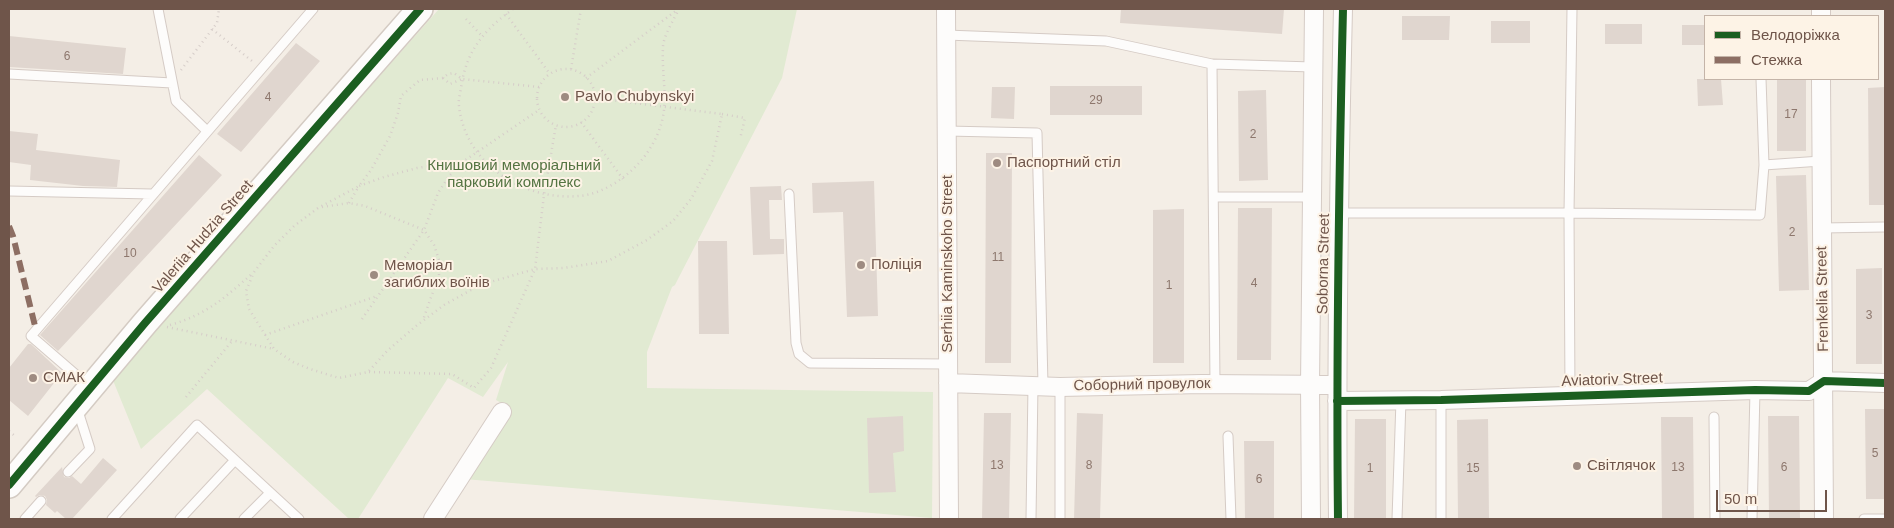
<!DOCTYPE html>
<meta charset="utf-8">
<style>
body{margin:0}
#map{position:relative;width:1894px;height:528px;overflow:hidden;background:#f4eee6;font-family:Helvetica,sans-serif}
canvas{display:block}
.frame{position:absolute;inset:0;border:10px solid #6f554a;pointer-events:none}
.legend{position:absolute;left:1704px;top:15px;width:175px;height:65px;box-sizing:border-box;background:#fdf3e6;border:1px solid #c4b4a8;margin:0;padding:6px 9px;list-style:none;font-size:15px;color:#6f554a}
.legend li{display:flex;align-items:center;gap:10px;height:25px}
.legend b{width:25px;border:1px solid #c4b4a8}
.scale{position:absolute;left:1716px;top:490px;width:111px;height:22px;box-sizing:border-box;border:2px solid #6f554a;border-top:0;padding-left:6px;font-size:15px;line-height:18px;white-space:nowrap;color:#6f554a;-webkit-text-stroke:4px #fdf3e6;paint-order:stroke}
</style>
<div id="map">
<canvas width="1894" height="528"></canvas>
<div class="frame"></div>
<ul class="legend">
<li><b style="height:6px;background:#1b5e20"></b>Велодоріжка</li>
<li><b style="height:6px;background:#8d6e63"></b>Стежка</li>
</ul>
<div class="scale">50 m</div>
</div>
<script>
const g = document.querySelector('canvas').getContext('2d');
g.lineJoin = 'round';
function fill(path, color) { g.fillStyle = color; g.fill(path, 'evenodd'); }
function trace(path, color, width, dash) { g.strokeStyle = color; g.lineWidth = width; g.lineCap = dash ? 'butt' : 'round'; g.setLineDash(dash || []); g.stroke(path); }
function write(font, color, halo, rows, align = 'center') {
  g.font = font + ' Helvetica,sans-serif'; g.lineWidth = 4; g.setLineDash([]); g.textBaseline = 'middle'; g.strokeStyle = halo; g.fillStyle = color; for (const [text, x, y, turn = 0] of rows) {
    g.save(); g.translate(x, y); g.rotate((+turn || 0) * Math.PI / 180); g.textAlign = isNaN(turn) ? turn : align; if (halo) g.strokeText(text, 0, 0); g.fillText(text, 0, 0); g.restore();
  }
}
const green = new Path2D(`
 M 439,9 L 797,9 L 782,78 L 679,277 L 675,285 L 672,287 L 647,352 L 647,388 L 933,392 L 932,518 L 464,479 L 510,408 L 496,400 L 508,362 L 483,397 L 448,378 L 358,519 L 349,519 L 207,389 L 141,449 L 112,378 Z`);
const building = new Path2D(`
 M 1121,9 L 1284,9 L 1282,34 L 1120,23 Z
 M 1402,16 L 1450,16 L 1449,40 L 1402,40 Z
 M 1491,21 L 1530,21 L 1530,43 L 1491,43 Z
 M 1605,24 L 1642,24 L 1642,44 L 1605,44 Z
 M 1682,25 L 1705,25 L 1705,45 L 1682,45 Z
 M 9,36 L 126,48 L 123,74 L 9,67 Z
 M 296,43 L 320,61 L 241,152 L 217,134 Z
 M 1697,79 L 1721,79 L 1723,105 L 1698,106 Z
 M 1777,79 L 1806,79 L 1806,151 L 1777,151 Z
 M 1050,86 L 1142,86 L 1142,115 L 1050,115 Z
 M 992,87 L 1015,87 L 1014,119 L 991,118 Z
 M 1885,87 L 1885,205 L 1869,205 L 1868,88 Z
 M 1266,90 L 1268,180 L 1239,181 L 1238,91 Z
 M 9,131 L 38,134 L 36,150 L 120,160 L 117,187 L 83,186 L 30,180 L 31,165 L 9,162 Z
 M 986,153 L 1012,153 L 1011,363 L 985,363 Z
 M 199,155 L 222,175 L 58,351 L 40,335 Z
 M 1806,175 L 1809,290 L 1779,291 L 1776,176 Z
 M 874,181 L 878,316 L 847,317 L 843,212 L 813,213 L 812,183 Z
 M 781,186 L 782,200 L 769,200 L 770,239 L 784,239 L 784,254 L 753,255 L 750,187 Z
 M 1238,208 L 1272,208 L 1271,360 L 1237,360 Z
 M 1184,209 L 1184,363 L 1153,363 L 1153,210 Z
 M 698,241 L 727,241 L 729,334 L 699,334 Z
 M 1882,268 L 1882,364 L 1856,364 L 1856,269 Z
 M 28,344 L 31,344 L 62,373 L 28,416 L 9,400 L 9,368 Z
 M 1865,409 L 1885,409 L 1885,499 L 1866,499 Z
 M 984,413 L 1011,413 L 1009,519 L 982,519 Z
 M 1077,413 L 1103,414 L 1100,519 L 1074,519 Z
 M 903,416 L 904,451 L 893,453 L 896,492 L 869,493 L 867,418 Z
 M 1768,416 L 1799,416 L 1800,519 L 1769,519 Z
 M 1661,417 L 1693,417 L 1694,519 L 1662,519 Z
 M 1355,419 L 1386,419 L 1386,519 L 1354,519 Z
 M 1488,419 L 1489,519 L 1458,519 L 1457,420 Z
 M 1244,441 L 1274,441 L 1274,519 L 1245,519 Z
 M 103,458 L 117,470 L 72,519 L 66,519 L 57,511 L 55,513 L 46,505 L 47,500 L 45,496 L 40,495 L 36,497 L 35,496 L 62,467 L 64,477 L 69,478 L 72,476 L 81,484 Z`);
const path = new Path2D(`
 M 513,9 C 484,30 466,51 461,88 C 460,94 458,101 459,106 C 465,164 524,201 579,196 C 606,194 635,172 649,150 C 674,111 661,87 663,47 C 663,37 674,19 679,9
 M 506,14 L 550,74
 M 466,19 L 482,36
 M 212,29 L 252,61
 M 571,69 L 581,9
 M537 98a29 29 0 1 1 58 0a29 29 0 1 1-58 0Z
 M 181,70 L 217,23 L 219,9
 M 443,78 L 450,84 L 462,79
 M 586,78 L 677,10
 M 539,87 L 462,79 L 454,73 L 448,74 L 443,78 L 420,80 L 401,96 L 398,113 L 390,136 L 371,170 L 359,186 L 318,208 L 294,226 L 274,246 L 254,272 L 246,291 L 249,309 L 274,349 L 293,362 L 310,369 L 339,378 L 368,372 L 387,351 L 416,326 L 444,305 L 480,285 L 535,269 L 564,268 L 608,261 L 647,240 L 673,221 L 691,199 L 712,161 L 722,114 L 595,98
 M 722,114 L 745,118 L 740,139
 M 581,122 L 623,179
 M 349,203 L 359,186 L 384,177 L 417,168 L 464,161 L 539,110
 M 322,207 L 349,203 L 365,206 L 424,230 L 434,245 L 439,260 L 439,275 L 423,320
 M 362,319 L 424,230 L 438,193 L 449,176 L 463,162
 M 170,325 C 208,314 224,298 253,273
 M 167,327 L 274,349
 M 265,335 L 377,296
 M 369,372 L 452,374 L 474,388 L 491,368 L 535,269 L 544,195 L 556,125
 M 186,397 L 232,341
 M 9,431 L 15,436`);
const lane = new Path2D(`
 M 158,9 L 176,101 L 207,131
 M 946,35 L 1106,41 L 1212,64
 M 9,74 L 172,83
 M 1761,79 L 1764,165
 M 947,131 L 1037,133 L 1043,385
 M 9,191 L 152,194
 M 789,194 L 796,343 L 799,354 L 810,363 L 948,364
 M 1214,197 L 1312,197
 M 1339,213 L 1569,213 L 1760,215 L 1764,165 L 1821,161
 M 1822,228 L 1885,227
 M 1215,384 L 1212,64 L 1313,67
 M 90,387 L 31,336 L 313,9
 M 1060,387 L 1060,519
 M 1570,395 L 1569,213 L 1572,9
 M 1714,417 L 1715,519
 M 1228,436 L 1231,519
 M 68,472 L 90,449 L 77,408
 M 25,519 L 41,501
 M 112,519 L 197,425 L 299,519
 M 180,519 L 235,460
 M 244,519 L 270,493
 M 1031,519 L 1033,385
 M 1397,519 L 1401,400
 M 1441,519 L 1441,400
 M 1752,519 L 1755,390
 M 1864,519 L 1885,519`);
const street = new Path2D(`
 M 946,9 L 949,519
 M 1821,16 L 1821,9
 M 1821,79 L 1824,519
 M 948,383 L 1060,387 L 1202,384 L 1337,385
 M 1337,401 L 1441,400 L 1755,390 L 1809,391 L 1824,381 L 1885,383
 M 433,519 L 502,412
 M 1311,519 L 1310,385 L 1314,9
 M 1338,519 C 1336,349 1339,179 1343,9`);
const secondary = new Path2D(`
 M 9,485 L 145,323 L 420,9`);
const quiet = new Path2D(`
 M 9,226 L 13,236 L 36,330`);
const cycleway = new Path2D(`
 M 1337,401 L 1441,400 L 1755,390 L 1809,391 L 1824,381 L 1885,383
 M 9,485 L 145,323 L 420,9
 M 1338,519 C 1336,349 1339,179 1343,9`);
const markers = [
 [565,97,5,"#9e8b81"],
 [997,163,5,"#9e8b81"],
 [861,265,5,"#9e8b81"],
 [374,275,5,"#9e8b81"],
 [33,378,5,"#9e8b81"],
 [1577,466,5,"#9e8b81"]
];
const numberNames = [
 ["6",67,57],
 ["4",268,98],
 ["29",1096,101],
 ["17",1791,115],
 ["2",1253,135],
 ["2",1792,233],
 ["10",130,254],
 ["11",998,258],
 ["4",1254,284],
 ["1",1169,286],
 ["3",1869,316],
 ["5",1875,454],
 ["13",997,466],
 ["8",1089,466],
 ["13",1678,468],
 ["6",1784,468],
 ["1",1370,469],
 ["15",1473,469],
 ["6",1259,480]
];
const poiNames = [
 ["Pavlo Chubynskyi",575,97],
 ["Паспортний стіл",1007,163],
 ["Поліція",871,265],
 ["Меморіал",384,266],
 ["загиблих воїнів",384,283],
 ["СМАК",43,378],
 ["Світлячок",1587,466]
];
const parkNames = [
 ["Книшовий меморіальний",514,166],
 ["парковий комплекс",514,183]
];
const streetNames = [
 ["Valeriia Hudzia Street",203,237,-49],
 ["Serhiia Kaminskoho Street",948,264,-90],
 ["Soborna Street",1324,264,-89],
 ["Frenkelia Street",1823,299,-91],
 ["Aviatoriv Street",1612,380,-2],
 ["Соборний провулок",1142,385,-1]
];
fill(green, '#e1ead2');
fill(building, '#e0d6cf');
trace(lane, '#d5cbc5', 11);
trace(street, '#d5cbc5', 20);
trace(secondary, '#d4cbc3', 28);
trace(path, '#d6cdc9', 2.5, [1, 4]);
trace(lane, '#fdfcfb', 9);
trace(street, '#fdfcfb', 18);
trace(secondary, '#fdfcfb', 25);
trace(quiet, '#8d6e63', 6, [12, 6]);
trace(cycleway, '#1b5e20', 8);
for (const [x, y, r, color] of markers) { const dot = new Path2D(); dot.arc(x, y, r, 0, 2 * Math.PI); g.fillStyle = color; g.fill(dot); trace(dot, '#fdf3e6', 2); }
write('12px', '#8d776d', null, numberNames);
write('15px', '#6f554a', '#fdf3e6', poiNames, 'left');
write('15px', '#547442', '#fdf3e6', parkNames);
write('15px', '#6f554a', '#fdf3e6', streetNames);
</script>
